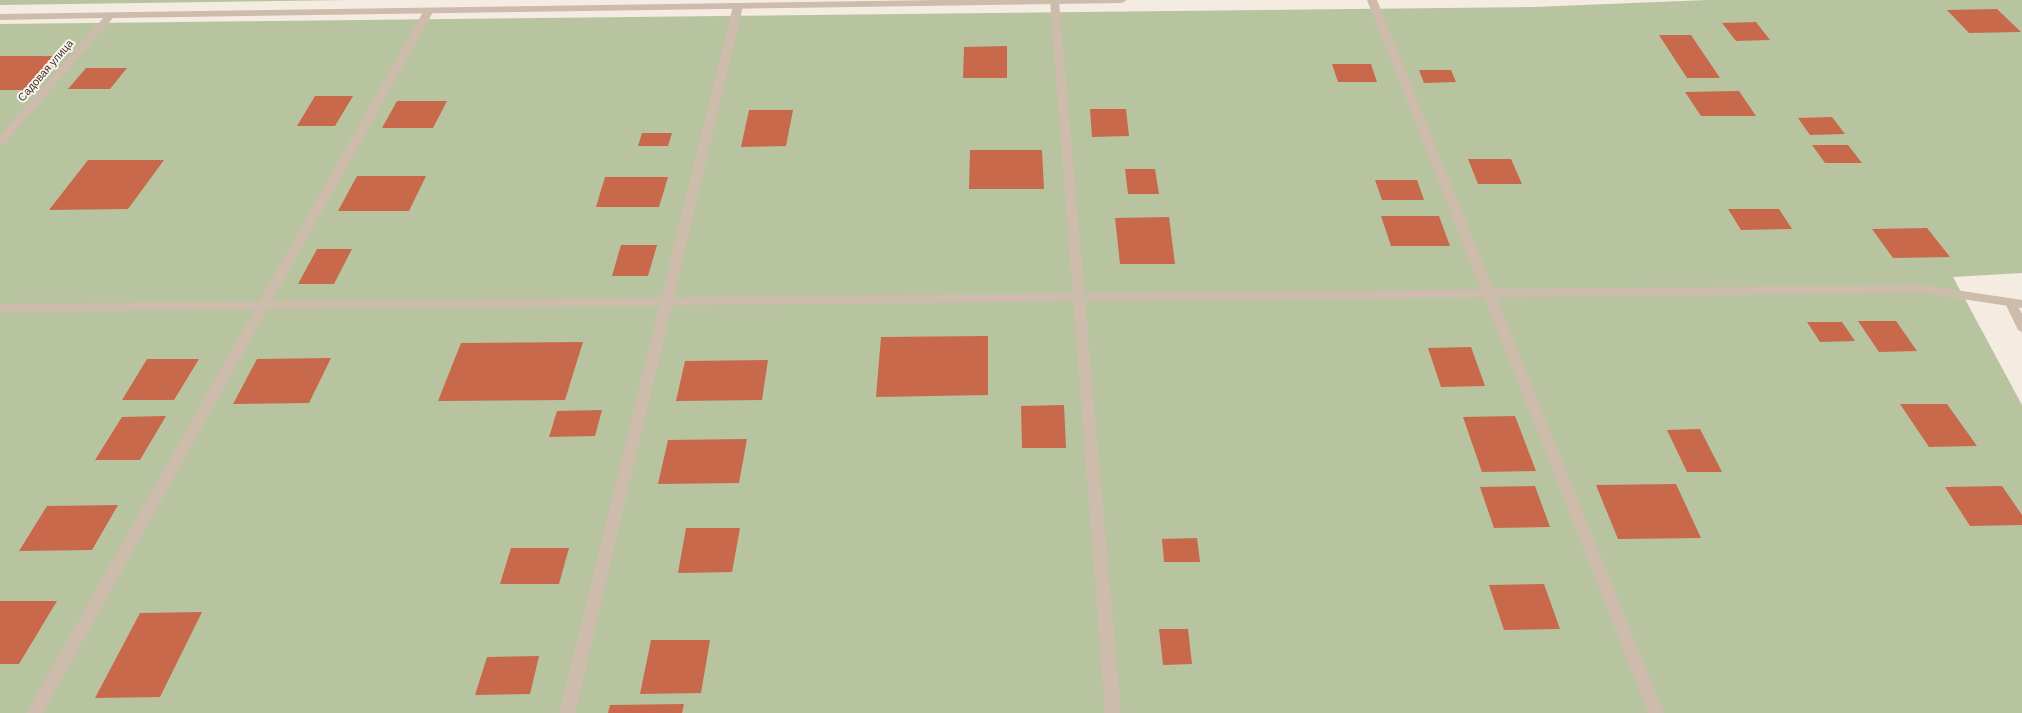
<!DOCTYPE html>
<meta charset="utf-8">
<style>
body{margin:0}
canvas{display:block;background:#f4ebe1}
</style>
<canvas width="2022" height="713"></canvas>
<script>
const g = document.querySelector('canvas').getContext('2d');
g.lineJoin = 'round';
function fill(path, color) { g.fillStyle = color; g.fill(path, 'evenodd'); }
function write(font, color, halo, rows, align = 'center') {
  g.font = font + ' "DM Sans",sans-serif'; g.lineWidth = 4; g.setLineDash([]); g.textBaseline = 'middle'; g.strokeStyle = halo; g.fillStyle = color; for (const [text, x, y, turn = 0] of rows) {
    g.save(); g.translate(x, y); g.rotate((+turn || 0) * Math.PI / 180); g.textAlign = isNaN(turn) ? turn : align; if (halo) g.strokeText(text, 0, 0); g.fillText(text, 0, 0); g.restore();
  }
}
const green = new Path2D(`
 M 0,0 L 349,0 L 0,5 Z
 M 1707,0 L 2022,0 L 2022,273 L 1953,277 L 2022,405 L 2022,713 L 0,713 L 0,24 L 1534,7 Z`);
const building = new Path2D(`
 M 1997,9 L 2021,32 L 1969,33 L 1947,10 Z
 M 1756,22 L 1770,40 L 1736,41 L 1722,23 Z
 M 1659,35 L 1691,35 L 1720,78 L 1687,78 Z
 M 1007,46 L 1007,78 L 963,78 L 964,47 Z
 M 0,56 L 57,56 L 26,90 L 0,90 Z
 M 1332,64 L 1371,64 L 1377,82 L 1338,82 Z
 M 86,68 L 127,68 L 110,89 L 68,89 Z
 M 1419,70 L 1451,70 L 1456,82 L 1424,83 Z
 M 1739,91 L 1756,116 L 1701,116 L 1685,92 Z
 M 315,96 L 353,96 L 335,126 L 297,126 Z
 M 397,101 L 447,101 L 433,128 L 382,128 Z
 M 1090,109 L 1126,109 L 1129,136 L 1092,137 Z
 M 749,110 L 793,110 L 786,146 L 741,147 Z
 M 1832,117 L 1845,134 L 1810,135 L 1798,118 Z
 M 642,133 L 672,133 L 668,146 L 638,146 Z
 M 1812,145 L 1848,145 L 1862,163 L 1825,163 Z
 M 970,150 L 1042,150 L 1044,189 L 969,189 Z
 M 1468,159 L 1511,159 L 1522,184 L 1478,184 Z
 M 88,160 L 164,160 L 128,209 L 49,210 Z
 M 1125,169 L 1155,169 L 1159,194 L 1128,194 Z
 M 357,176 L 426,176 L 409,211 L 338,211 Z
 M 605,177 L 668,177 L 659,207 L 596,207 Z
 M 1375,180 L 1417,180 L 1424,200 L 1382,200 Z
 M 1728,209 L 1779,209 L 1792,229 L 1741,230 Z
 M 1381,216 L 1439,216 L 1450,246 L 1391,246 Z
 M 1169,217 L 1175,264 L 1120,264 L 1115,218 Z
 M 1927,228 L 1950,257 L 1893,258 L 1872,229 Z
 M 621,245 L 657,245 L 648,276 L 612,276 Z
 M 317,249 L 352,249 L 334,284 L 298,284 Z
 M 1858,321 L 1896,321 L 1917,351 L 1879,352 Z
 M 1807,322 L 1842,322 L 1855,341 L 1820,342 Z
 M 988,336 L 988,395 L 876,397 L 881,337 Z
 M 583,342 L 565,400 L 438,401 L 461,343 Z
 M 1471,347 L 1485,386 L 1441,387 L 1428,348 Z
 M 331,358 L 309,403 L 233,404 L 257,359 Z
 M 147,359 L 199,359 L 174,400 L 122,400 Z
 M 768,360 L 762,400 L 676,401 L 685,361 Z
 M 1900,404 L 1947,404 L 1977,446 L 1929,447 Z
 M 1064,405 L 1066,448 L 1022,448 L 1021,406 Z
 M 602,410 L 595,436 L 549,437 L 557,411 Z
 M 166,416 L 140,460 L 95,460 L 122,417 Z
 M 1515,416 L 1536,471 L 1482,472 L 1463,417 Z
 M 1700,429 L 1722,472 L 1687,472 L 1667,430 Z
 M 747,439 L 739,483 L 658,484 L 668,440 Z
 M 1676,484 L 1701,538 L 1618,539 L 1596,485 Z
 M 1535,486 L 1550,527 L 1494,528 L 1480,487 Z
 M 2002,486 L 2022,515 L 2022,525 L 1970,526 L 1945,487 Z
 M 118,505 L 92,550 L 19,551 L 47,506 Z
 M 686,528 L 740,528 L 732,572 L 678,573 Z
 M 1197,538 L 1200,562 L 1164,562 L 1162,539 Z
 M 511,548 L 569,548 L 559,584 L 500,584 Z
 M 1544,584 L 1560,629 L 1504,630 L 1489,585 Z
 M 0,601 L 57,601 L 19,664 L 0,664 Z
 M 202,612 L 160,697 L 95,698 L 140,613 Z
 M 1159,629 L 1188,629 L 1192,664 L 1163,665 Z
 M 651,640 L 710,640 L 701,693 L 640,694 Z
 M 539,656 L 530,694 L 475,695 L 487,657 Z
 M 684,704 L 682,713 L 608,713 L 610,705 Z`);
const lane = new Path2D(`
 M 1050,0 L 1059,1 L 1121,713 L 1105,713 Z
 M 1367,0 L 1377,0 L 1664,713 L 1648,713 Z
 M 738,3 L 743,6 L 575,713 L 559,713 L 733,6 Z
 M 428,9 L 433,12 L 43,713 L 26,713 L 423,12 Z
 M 2011,299 L 2015,300 L 2022,314 L 2022,332 L 2018,330 L 2005,303 Z`);
const street = new Path2D(`
 M 940,0 L 1127,0 L 1122,3 L 113,18 L 4,144 L 0,145 L 0,135 L 103,18 L 0,20 L 0,14 Z
 M 1922,285 L 2022,300 L 2022,308 L 1922,293 L 0,312 L 0,304 Z`);
const farStreetnames = [
 ["Садовая улица",46,71,-49]
];
fill(green, '#b8c4a0');
fill(building, '#c8694b');
fill(lane, '#cdbbac');
fill(street, '#cdbbac');
write('11px', '#3b302b', '#fbf5ee', farStreetnames);
</script>
